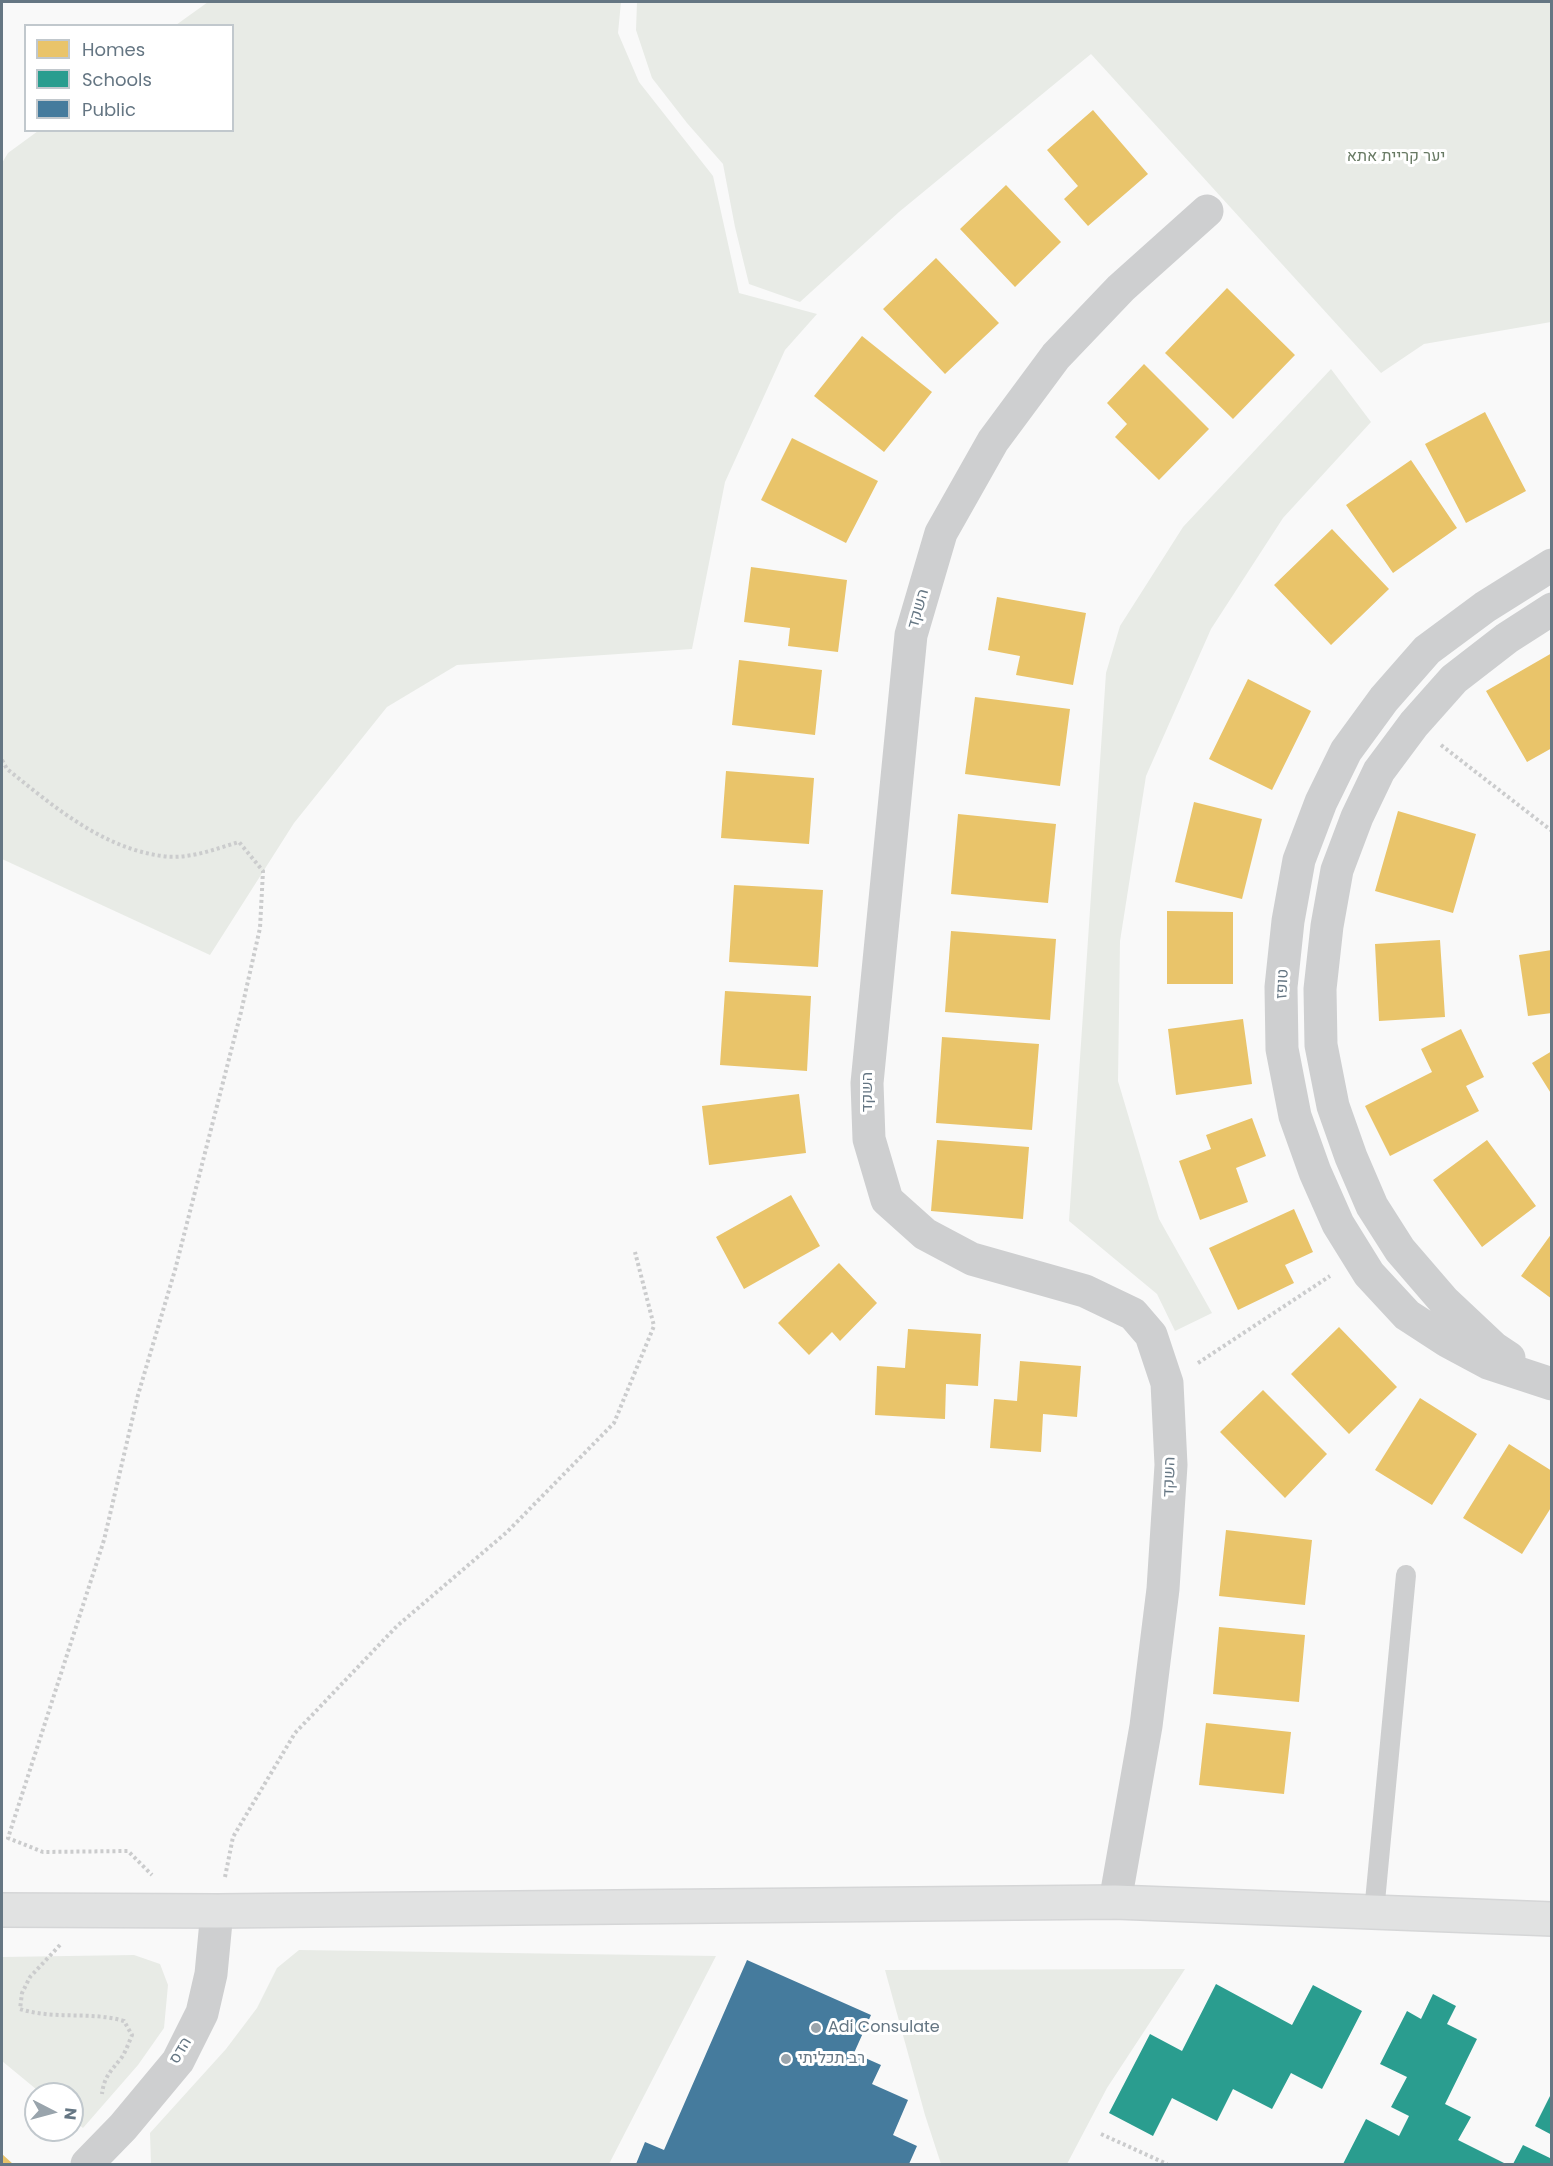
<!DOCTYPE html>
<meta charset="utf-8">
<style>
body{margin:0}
#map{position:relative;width:1553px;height:2166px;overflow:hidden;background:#f9f9f9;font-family:Poppins,sans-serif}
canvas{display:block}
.frame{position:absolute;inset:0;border:3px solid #657683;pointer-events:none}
.legend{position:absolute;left:24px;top:24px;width:210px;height:108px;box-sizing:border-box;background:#fff;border:2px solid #c1c8cd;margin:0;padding:8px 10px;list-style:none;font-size:18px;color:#657683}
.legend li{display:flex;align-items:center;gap:12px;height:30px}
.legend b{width:30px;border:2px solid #c1c8cd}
.north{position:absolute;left:24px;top:2082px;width:60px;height:60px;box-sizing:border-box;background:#fff;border:2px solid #c1c8cd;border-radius:50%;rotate:96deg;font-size:16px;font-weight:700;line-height:24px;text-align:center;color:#657683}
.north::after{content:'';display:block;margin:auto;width:21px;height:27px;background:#99a4ac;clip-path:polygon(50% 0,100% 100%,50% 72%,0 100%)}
</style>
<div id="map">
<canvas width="1553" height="2166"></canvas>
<div class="frame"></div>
<ul class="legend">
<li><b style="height:16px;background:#e9c46a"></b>Homes</li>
<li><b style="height:16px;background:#2a9d8f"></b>Schools</li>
<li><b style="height:16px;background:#457b9d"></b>Public</li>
</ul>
<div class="north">N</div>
</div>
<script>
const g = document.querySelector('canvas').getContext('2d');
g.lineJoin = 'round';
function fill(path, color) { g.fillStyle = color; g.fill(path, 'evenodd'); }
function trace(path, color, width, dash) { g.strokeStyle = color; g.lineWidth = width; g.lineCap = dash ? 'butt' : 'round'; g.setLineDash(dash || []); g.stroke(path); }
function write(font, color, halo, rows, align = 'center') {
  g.font = font + ' Poppins,Heebo,sans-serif'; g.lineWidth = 6; g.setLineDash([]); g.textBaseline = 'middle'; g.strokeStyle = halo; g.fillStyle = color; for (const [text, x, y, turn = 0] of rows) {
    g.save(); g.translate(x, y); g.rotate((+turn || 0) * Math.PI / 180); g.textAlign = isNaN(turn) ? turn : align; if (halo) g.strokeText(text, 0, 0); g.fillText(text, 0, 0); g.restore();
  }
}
const green = new Path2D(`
 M 208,2 L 621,2 L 618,33 L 639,82 L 713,176 L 739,293 L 817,314 L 785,350 L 725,482 L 692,649 L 457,665 L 387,707 L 294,823 L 210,955 L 2,859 L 2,163 L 8,153 L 38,131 L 232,130 L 232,26 L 176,25 Z
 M 637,2 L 1551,2 L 1551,322 L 1424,344 L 1381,373 L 1091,54 L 899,212 L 800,302 L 749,284 L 735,227 L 723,164 L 687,123 L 652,78 L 636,30 Z
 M 1331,369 L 1371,422 L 1283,518 L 1211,629 L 1146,776 L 1120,941 L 1118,1081 L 1159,1219 L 1212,1313 L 1175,1331 L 1157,1294 L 1069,1221 L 1106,673 L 1120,626 L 1183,527 Z
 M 299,1950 L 716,1956 L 609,2164 L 151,2164 L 150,2133 L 226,2049 L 257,2008 L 277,1968 Z
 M 134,1955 L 160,1964 L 168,1985 L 164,2028 L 138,2065 L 83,2128 L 72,2119 L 72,2094 L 42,2094 L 2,2061 L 2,1957 Z
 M 1185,1969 L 1107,2088 L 1067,2164 L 941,2164 L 925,2115 L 885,1970 Z`);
const homes = new Path2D(`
 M 1093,110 L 1148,174 L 1088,226 L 1064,199 L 1078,186 L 1047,150 Z
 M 1006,185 L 1061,242 L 1015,287 L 960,229 Z
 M 936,258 L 999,323 L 945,374 L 883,309 Z
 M 1227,288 L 1295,355 L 1233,419 L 1165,353 Z
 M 862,336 L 932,392 L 884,452 L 814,396 Z
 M 1144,364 L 1209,429 L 1159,480 L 1115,437 L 1127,424 L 1107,403 Z
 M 1485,412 L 1526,491 L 1466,523 L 1425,444 Z
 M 792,438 L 878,481 L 846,543 L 761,500 Z
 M 1411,460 L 1457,528 L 1393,573 L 1346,505 Z
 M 1332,529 L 1389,589 L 1331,645 L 1274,585 Z
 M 751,567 L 847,580 L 838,652 L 788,646 L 790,628 L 744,622 Z
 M 997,597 L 1086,613 L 1073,685 L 1016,675 L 1020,656 L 988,650 Z
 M 1552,653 L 1552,748 L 1527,762 L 1486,691 Z
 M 739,660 L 822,670 L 815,735 L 732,725 Z
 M 1248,679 L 1311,711 L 1272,790 L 1209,759 Z
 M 975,697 L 1070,709 L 1060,786 L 965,774 Z
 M 726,771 L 814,778 L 809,844 L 721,838 Z
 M 1194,802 L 1262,819 L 1242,899 L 1175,882 Z
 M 1398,811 L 1476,834 L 1453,913 L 1375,891 Z
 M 958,814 L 1056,824 L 1048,903 L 951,894 Z
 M 734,885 L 823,890 L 818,967 L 729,962 Z
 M 1167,911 L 1233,912 L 1233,984 L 1167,984 Z
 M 951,931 L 1056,939 L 1050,1020 L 945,1012 Z
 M 1440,940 L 1445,1017 L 1379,1021 L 1375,944 Z
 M 1552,950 L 1552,1013 L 1528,1016 L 1519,955 Z
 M 725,991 L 811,996 L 807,1071 L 720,1065 Z
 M 1243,1019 L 1252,1084 L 1176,1095 L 1168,1029 Z
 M 1461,1029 L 1484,1077 L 1466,1086 L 1479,1111 L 1390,1156 L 1365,1106 L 1432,1072 L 1421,1049 Z
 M 942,1037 L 1039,1044 L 1032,1130 L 936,1123 Z
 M 1552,1051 L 1552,1095 L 1532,1063 Z
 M 799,1094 L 806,1153 L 709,1165 L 702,1106 Z
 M 1252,1118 L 1266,1156 L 1236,1168 L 1248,1202 L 1200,1220 L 1179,1161 L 1211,1149 L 1206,1135 Z
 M 937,1140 L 1029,1147 L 1023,1219 L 931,1211 Z
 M 1487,1140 L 1536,1206 L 1482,1247 L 1433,1180 Z
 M 791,1195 L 820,1246 L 744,1289 L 716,1237 Z
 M 1294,1209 L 1313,1252 L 1285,1265 L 1294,1283 L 1238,1310 L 1209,1248 Z
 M 1552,1233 L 1552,1299 L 1521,1276 Z
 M 839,1263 L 877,1303 L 840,1341 L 832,1332 L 809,1355 L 778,1323 Z
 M 1339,1327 L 1397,1387 L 1349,1434 L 1291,1374 Z
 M 908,1329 L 981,1334 L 978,1386 L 946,1384 L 945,1419 L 875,1415 L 877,1366 L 905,1368 Z
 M 1020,1361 L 1081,1366 L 1077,1417 L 1043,1414 L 1041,1452 L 990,1448 L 994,1399 L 1017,1401 Z
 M 1263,1390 L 1327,1454 L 1285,1498 L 1220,1432 Z
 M 1420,1398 L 1477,1434 L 1432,1505 L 1375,1470 Z
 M 1509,1444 L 1552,1471 L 1552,1506 L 1522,1554 L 1463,1518 Z
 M 1226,1530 L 1312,1540 L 1305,1605 L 1219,1596 Z
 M 1219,1627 L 1305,1635 L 1299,1702 L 1213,1694 Z
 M 1206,1723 L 1291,1732 L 1284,1794 L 1199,1785 Z
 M 2,2154 L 13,2164 L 2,2164 Z`);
const schools = new Path2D(`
 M 1216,1984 L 1292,2025 L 1313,1985 L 1362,2011 L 1322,2089 L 1291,2073 L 1272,2109 L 1233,2089 L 1217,2121 L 1172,2098 L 1153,2136 L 1109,2113 L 1150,2034 L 1182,2051 Z
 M 1433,1994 L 1456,2006 L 1447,2024 L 1477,2039 L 1445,2104 L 1471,2117 L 1458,2140 L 1506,2164 L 1343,2164 L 1366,2119 L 1399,2136 L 1409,2116 L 1391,2107 L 1407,2077 L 1380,2064 L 1407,2011 L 1421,2019 Z
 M 1552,2092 L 1552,2135 L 1535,2126 Z
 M 1523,2145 L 1552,2159 L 1552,2164 L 1513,2164 Z`);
const public = new Path2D(`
 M 747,1960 L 871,2015 L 854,2053 L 881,2065 L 872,2084 L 908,2100 L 893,2135 L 917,2146 L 909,2164 L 636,2164 L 645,2142 L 664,2150 Z`);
const path = new Path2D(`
 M 1441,745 L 1552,831
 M 2,760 L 7,769 C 53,806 102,848 162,856 C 188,860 215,849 239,842 L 263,871 L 260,928 L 241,1012 L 175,1270 L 138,1395 L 104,1540 L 8,1838 L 43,1852 L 128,1851 L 152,1875
 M 1198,1363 L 1330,1276
 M 225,1877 L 233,1837 L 295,1733 L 397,1626 L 507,1532 L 614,1423 L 654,1326 L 635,1252
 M 60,1945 L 30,1977 L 22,1993 L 20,2009 C 54,2020 91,2011 124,2021 L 132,2035 C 129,2042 126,2051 122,2057 C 112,2070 104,2076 102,2094
 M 1101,2134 L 1167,2164`);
const lane = new Path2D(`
 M 1374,1912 L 1406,1575`);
const street = new Path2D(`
 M 1552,565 L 1485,607 L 1427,650 L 1384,699 L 1346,751 L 1321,802 L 1299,860 L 1288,921 L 1281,987 L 1282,1049 L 1295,1116 L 1315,1172 L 1338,1224 L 1369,1274 L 1407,1315 L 1447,1341 L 1488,1363 L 1552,1384
 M 1509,1358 L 1494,1348 L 1444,1301 L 1400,1250 L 1372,1206 L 1351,1157 L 1333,1106 L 1321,1045 L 1320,989 L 1327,926 L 1337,870 L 1357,817 L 1379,771 L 1414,724 L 1454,679 L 1507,638 L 1552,609
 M 1115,1902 L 1146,1726 L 1163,1589 L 1171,1465 L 1167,1383 L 1151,1335 L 1133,1314 L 1085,1291 L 972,1259 L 925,1234 L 887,1200 L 869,1139 L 867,1083 L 911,635 L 941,533 L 993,441 L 1056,356 L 1121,288 L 1207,211
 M 87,2164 L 123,2127 L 178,2061 L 202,2013 L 211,1974 L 217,1911`);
const secondary = new Path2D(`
 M 2,1910 L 217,1911 L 1115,1902 L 1552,1919`);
const markers = [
 [816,2028,6,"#99a4ac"],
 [786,2059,6,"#99a4ac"]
];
const parkNames = [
 ["יער קריית אתא",1396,157]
];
const streetNames = [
 ["השקד",919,609,-74],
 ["טופז",1283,984,-87],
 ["השקד",868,1092,-90],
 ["השקד",1170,1477,-88],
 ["הדס",181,2051,-59]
];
const poiNames = [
 ["Adi Consulate",828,2028],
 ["רב תכליתי",798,2059]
];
fill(green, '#e8ebe6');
fill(homes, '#e9c46a');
fill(schools, '#2a9d8f');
fill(public, '#457b9d');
trace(secondary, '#d5d6d7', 36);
trace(path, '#cbcccd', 4, [3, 3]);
trace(lane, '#cecfd0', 20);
trace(street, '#cecfd0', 33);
trace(secondary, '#e1e2e2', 33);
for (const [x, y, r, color] of markers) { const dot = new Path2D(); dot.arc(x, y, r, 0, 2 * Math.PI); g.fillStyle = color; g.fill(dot); trace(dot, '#fff', 2); }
write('16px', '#687a64', '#fff', parkNames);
write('16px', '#657683', '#fff', streetNames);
write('16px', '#657683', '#fff', poiNames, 'left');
</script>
